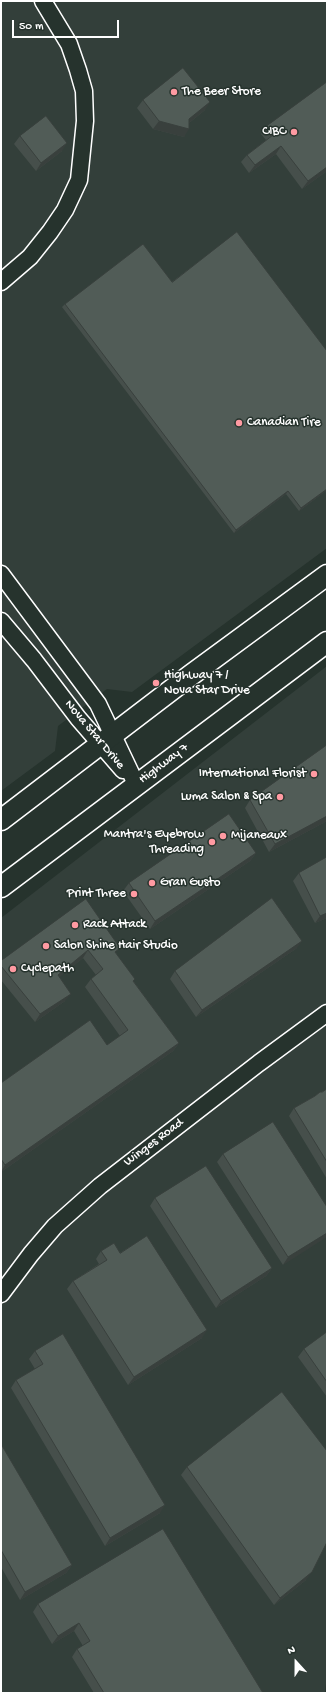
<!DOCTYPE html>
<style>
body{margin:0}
#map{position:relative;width:328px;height:1694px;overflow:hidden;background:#26332d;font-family:"Gochi Hand",sans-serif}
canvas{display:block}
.frame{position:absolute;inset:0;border:2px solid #fff;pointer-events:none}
.north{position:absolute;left:276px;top:1642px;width:40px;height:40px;-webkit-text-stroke:3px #26332d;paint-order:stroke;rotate:339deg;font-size:11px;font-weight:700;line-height:16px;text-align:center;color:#fff}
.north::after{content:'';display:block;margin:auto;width:14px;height:18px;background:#fff;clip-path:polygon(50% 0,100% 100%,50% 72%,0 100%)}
.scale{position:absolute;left:12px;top:20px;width:107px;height:18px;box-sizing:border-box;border:2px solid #fff;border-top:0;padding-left:5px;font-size:12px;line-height:14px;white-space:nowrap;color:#fff;-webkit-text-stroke:3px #26332d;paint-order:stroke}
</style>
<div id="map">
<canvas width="328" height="1694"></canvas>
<div class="frame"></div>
<div class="north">N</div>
<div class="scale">50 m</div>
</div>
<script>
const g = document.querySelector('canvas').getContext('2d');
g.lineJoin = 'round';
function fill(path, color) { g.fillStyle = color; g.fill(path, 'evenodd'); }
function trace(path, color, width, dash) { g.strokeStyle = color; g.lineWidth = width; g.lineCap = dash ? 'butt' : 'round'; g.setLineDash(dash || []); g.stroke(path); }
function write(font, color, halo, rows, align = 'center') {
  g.font = font + ' "Gochi Hand",sans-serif'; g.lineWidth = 3; g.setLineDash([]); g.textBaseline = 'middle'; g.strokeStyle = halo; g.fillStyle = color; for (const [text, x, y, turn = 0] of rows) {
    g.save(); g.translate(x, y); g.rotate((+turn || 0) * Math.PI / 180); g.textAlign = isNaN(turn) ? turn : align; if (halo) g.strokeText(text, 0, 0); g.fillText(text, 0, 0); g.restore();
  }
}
const built = new Path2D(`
 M 1,1 L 327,1 L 327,548 L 132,692 L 107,689 L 58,726 L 55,751 L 1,791 Z
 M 327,666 L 327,1675 L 325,1693 L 1,1693 L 1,918 Z`);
const minor = new Path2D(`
 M 1,282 L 30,257 L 50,232 L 65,210 L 79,180 L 85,121 L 84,91 L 78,70 L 69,44 L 43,1
 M 1,574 L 98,704 L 136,784
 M 1,621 L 34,660 L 78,718 L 123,770
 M 1,1294 L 31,1254 L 55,1226 L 100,1186 L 259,1063 L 327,1013`);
const major = new Path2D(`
 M 1,820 L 191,675 L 327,575
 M 1,887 L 327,642`);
const wall = new Path2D(`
 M 143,100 L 205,110 L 189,123 L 184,137 L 153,129 L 137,108 Z
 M 267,126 L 327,171 L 302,189 L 276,154 L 249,173 L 241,162 L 247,155 L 266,140 L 261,134 Z
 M 20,136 L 62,151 L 36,171 L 14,144 Z
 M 65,304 L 327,490 L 299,511 L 286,494 L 234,533 L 62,307 Z
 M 250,800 L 327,821 L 269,852 L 245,808 Z
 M 256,853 L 250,861 L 150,929 L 123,891 L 129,883 Z
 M 327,857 L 327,918 L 315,923 L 293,881 L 299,873 Z
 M 86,899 L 116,953 L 134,982 L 179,1043 L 173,1051 L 1,1172 L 1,1083 L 107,1045 L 120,1036 L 85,987 L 91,979 L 96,975 L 83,958 L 59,977 L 65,1001 L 35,1022 L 1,980 L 1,961 Z
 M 297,948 L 196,1017 L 170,979 L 175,971 Z
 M 327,1089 L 327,1179 L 289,1116 L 294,1108 Z
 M 223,1154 L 327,1207 L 283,1265 L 217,1162 Z
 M 155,1198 L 272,1268 L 266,1276 L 216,1308 L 150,1206 Z
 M 101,1251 L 120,1253 L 202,1338 L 128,1385 L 67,1289 L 73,1281 L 99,1264 L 96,1259 Z
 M 327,1332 L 327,1397 L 298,1357 L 304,1349 Z
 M 35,1351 L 160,1513 L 105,1546 L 11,1388 L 16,1380 L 35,1369 L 29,1359 Z
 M 1,1444 L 72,1565 L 66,1573 L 20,1600 L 1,1567 Z
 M 187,1467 L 306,1580 L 274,1605 L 181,1475 Z
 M 38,1604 L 263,1693 L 94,1693 L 72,1657 L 77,1649 L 83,1646 L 74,1631 L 52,1644 L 33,1612 Z`);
const shadedWall = new Path2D(`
 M 210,102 L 205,110 L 184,127 L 189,119 Z
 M 159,121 L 189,129 L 184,137 L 153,129 Z
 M 67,143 L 62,151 L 36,171 L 41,163 Z
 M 281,146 L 276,154 L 249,173 L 255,165 Z
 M 327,167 L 327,171 L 302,189 L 308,181 Z
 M 327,489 L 327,490 L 299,511 L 301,508 Z
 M 288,491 L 286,494 L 234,533 L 236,530 Z
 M 327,816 L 327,821 L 269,852 L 275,844 Z
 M 256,853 L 250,861 L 150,929 L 155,921 Z
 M 327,913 L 327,918 L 315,923 L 320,916 Z
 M 302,941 L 297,948 L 196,1017 L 202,1010 Z
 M 88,950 L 83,958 L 52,983 L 58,975 Z
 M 71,994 L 65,1001 L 35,1022 L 40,1014 Z
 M 179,1043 L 173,1051 L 1,1172 L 5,1165 Z
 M 327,1233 L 327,1237 L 283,1265 L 288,1257 Z
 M 272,1268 L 266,1276 L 216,1308 L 221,1301 Z
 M 207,1330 L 202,1338 L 128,1385 L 134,1377 Z
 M 165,1505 L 160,1513 L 105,1546 L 110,1538 Z
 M 72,1565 L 66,1573 L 20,1600 L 25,1592 Z
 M 312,1572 L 306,1580 L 274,1605 L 280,1598 Z
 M 79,1623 L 74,1631 L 52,1644 L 58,1636 Z`);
const building = new Path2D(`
 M 183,68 L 210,102 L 189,119 L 189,129 L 159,121 L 143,100 Z
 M 327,82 L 327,167 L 308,181 L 281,146 L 255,165 L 247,155 L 273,135 L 267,126 Z
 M 46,116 L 67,143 L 41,163 L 20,136 Z
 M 237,232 L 327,351 L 327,489 L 301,508 L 288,491 L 236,530 L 65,304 L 143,244 L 172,282 Z
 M 327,745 L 327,816 L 275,844 L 250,800 Z
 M 229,814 L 256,853 L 155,921 L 129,883 Z
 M 327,857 L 327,913 L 320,916 L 299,873 Z
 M 272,898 L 302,941 L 202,1010 L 175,971 Z
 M 86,899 L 120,948 L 115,952 L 135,979 L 133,981 L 179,1043 L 5,1165 L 1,1159 L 1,1083 L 90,1020 L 107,1045 L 128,1030 L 91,979 L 103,969 L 88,950 L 58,975 L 71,994 L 40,1014 L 1,966 L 1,961 Z
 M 327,1089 L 327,1162 L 294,1108 L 315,1096 L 320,1092 L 322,1092 Z
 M 273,1122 L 327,1207 L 327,1233 L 288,1257 L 223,1154 Z
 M 206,1166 L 272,1268 L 221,1301 L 155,1198 Z
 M 147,1236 L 207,1330 L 134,1377 L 73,1281 L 107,1260 L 101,1251 L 114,1243 L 120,1253 Z
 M 327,1332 L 327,1382 L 304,1349 Z
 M 63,1334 L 165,1505 L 110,1538 L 16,1380 L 43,1364 L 35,1351 Z
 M 282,1392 L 327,1451 L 327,1542 L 312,1572 L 280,1598 L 187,1467 Z
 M 1,1444 L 72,1565 L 25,1592 L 1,1550 Z
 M 163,1529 L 263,1693 L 104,1693 L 77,1649 L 90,1641 L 79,1623 L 58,1636 L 38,1604 Z`);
const markers = [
 [174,92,4,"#ff9aa2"],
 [294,132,4,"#ff9aa2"],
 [239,423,4,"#ff9aa2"],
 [156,683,4,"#ff9aa2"],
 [314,774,4,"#ff9aa2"],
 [280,797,4,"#ff9aa2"],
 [223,836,4,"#ff9aa2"],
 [212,842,4,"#ff9aa2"],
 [152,883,4,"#ff9aa2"],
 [134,894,4,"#ff9aa2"],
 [75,925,4,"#ff9aa2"],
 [46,946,4,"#ff9aa2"],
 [13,969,4,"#ff9aa2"]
];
const poiNames = [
 ["The Beer Store",182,92],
 ["CIBC",286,132,"right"],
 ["Canadian Tire",247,423],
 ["Highway 7 /",164,676],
 ["Nova Star Drive",164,691],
 ["International Florist",306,774,"right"],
 ["Luma Salon & Spa",272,797,"right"],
 ["Mantra's Eyebrow",204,835,"right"],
 ["Threading",204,850,"right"],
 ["Mijaneaux",231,836],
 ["Gran Gusto",160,883],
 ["Print Three",126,894,"right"],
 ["Rack Attack",83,925],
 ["Salon Shine Hair Studio",54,946],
 ["Cyclepath",21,969]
];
const streetNames = [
 ["Nova Star Drive",94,735,50],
 ["Highway 7",164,764,-37],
 ["Winges Road",154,1143,-37]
];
fill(built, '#333f3a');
trace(minor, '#fff', 19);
trace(major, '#fff', 23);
trace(minor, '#26332d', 16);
trace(major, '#26332d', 20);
fill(wall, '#464f4b');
fill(shadedWall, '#39403d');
fill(building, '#515c57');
trace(building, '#39403d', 1);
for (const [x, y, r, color] of markers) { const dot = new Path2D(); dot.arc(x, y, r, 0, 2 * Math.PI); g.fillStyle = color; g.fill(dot); trace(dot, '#26332d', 1.5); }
write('13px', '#fff', '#26332d', poiNames, 'left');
write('13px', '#fff', '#26332d', streetNames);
</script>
